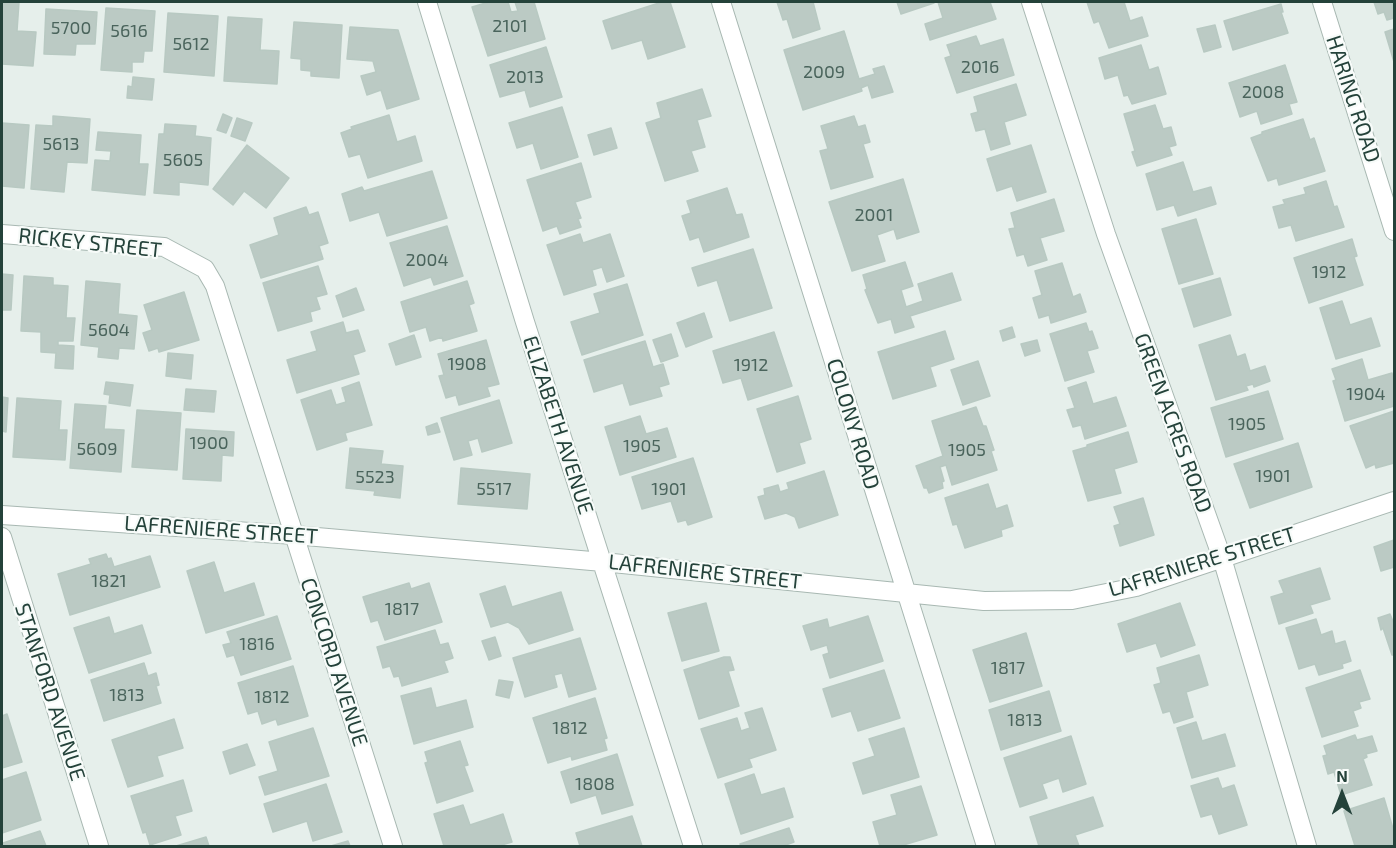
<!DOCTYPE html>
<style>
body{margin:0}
#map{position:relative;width:1396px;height:848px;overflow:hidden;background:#e6efeb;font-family:"Exo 2",sans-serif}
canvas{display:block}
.frame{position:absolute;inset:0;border:3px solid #24423a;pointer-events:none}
.north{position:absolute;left:1312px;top:764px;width:60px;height:60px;-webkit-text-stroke:4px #f7fbf9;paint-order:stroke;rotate:0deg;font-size:16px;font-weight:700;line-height:24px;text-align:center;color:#24423a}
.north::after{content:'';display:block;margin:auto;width:21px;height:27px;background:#24423a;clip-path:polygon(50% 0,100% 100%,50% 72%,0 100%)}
</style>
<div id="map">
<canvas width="1396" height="848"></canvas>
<div class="frame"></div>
<div class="north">N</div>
</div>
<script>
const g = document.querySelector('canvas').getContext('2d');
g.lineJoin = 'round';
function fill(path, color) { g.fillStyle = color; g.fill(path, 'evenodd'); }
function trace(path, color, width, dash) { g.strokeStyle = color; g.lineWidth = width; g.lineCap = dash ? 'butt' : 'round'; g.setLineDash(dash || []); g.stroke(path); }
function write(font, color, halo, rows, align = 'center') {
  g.font = font + ' "Exo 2",sans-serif'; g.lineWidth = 4.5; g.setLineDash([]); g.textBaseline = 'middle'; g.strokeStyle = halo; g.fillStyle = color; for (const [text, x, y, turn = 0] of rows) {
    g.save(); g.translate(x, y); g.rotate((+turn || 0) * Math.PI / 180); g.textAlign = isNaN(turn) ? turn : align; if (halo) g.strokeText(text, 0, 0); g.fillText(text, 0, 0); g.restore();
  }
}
const building = new Path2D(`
 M 2,2 L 19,2 L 17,31 L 36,32 L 33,66 L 2,64 Z
 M 489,2 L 508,2 L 511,12 L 518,11 L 515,2 L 534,2 L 545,39 L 488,56 L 472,7 Z
 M 662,2 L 670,2 L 685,47 L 648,59 L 642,40 L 612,49 L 603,21 Z
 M 777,2 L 813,2 L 820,29 L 793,38 L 787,19 L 783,20 Z
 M 897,2 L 934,2 L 934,3 L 901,14 Z
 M 938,2 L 985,2 L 985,3 L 990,2 L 996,19 L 930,40 L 925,24 L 943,18 Z
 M 1087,2 L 1124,2 L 1130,21 L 1142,17 L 1148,36 L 1109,48 L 1099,21 L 1094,23 Z
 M 1374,2 L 1394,2 L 1394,18 L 1387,20 L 1384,12 L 1378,14 Z
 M 1281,4 L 1283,12 L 1281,12 L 1288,33 L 1233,50 L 1224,21 Z
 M 106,8 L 155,11 L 152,51 L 144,51 L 143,62 L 132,62 L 132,72 L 101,70 Z
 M 46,9 L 97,12 L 95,44 L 76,44 L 75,55 L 44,54 Z
 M 168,13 L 218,16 L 214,76 L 164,72 Z
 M 228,17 L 262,19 L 260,50 L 279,51 L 277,84 L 224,81 Z
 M 294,22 L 342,25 L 339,78 L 311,76 L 311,71 L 301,70 L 301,59 L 291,58 Z
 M 1215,25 L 1221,47 L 1204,52 L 1197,29 Z
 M 350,27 L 398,30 L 419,99 L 387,109 L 381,90 L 367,95 L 361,76 L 376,72 L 373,61 L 347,59 Z
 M 1394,29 L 1394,62 L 1385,32 Z
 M 844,31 L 859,79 L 875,74 L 873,69 L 884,66 L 893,92 L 872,98 L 868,85 L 861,88 L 862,91 L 803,110 L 784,50 Z
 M 976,36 L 980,46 L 1003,39 L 1014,75 L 957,93 L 945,58 L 951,56 L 947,45 Z
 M 1141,45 L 1149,70 L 1158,67 L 1166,94 L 1132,104 L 1128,95 L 1124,96 L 1118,75 L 1105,79 L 1099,58 Z
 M 546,47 L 562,97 L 530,107 L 525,90 L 500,97 L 490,65 Z
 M 1285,65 L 1297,102 L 1289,104 L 1292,114 L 1261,124 L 1257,111 L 1240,117 L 1229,83 Z
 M 133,77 L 154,79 L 152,100 L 127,98 L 128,86 L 132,87 Z
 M 1016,84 L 1026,115 L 1004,122 L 1010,144 L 991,150 L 985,129 L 976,131 L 971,114 L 978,112 L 974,97 Z
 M 702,89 L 711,116 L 697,120 L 705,147 L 691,151 L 698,171 L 665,181 L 646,123 L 661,118 L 657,103 Z
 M 1155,105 L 1163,129 L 1171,127 L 1176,145 L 1169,147 L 1172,155 L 1137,166 L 1132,152 L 1135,151 L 1124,114 Z
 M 562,107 L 578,157 L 541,169 L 533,143 L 517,148 L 509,123 Z
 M 223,114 L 232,118 L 226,133 L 217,130 Z
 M 389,115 L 397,142 L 415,136 L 422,161 L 368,178 L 360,154 L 349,157 L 341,133 L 352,129 L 351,127 Z
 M 53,116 L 90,119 L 87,163 L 67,162 L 64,192 L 31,189 L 36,125 L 53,126 Z
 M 854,116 L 858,127 L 865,125 L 870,142 L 863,144 L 873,177 L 831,189 L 820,151 L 828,149 L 821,126 Z
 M 237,118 L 252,123 L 245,141 L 231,136 Z
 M 1303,119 L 1310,140 L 1314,138 L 1325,171 L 1279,185 L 1277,178 L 1268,181 L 1251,138 L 1262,134 L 1262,132 Z
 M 2,123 L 29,125 L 24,188 L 2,186 Z
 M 165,124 L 196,126 L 195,136 L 211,138 L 208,185 L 179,182 L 179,195 L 154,193 L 159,134 L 164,134 Z
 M 611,128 L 617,148 L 594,155 L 588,135 Z
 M 98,132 L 141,135 L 139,164 L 148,164 L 145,195 L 92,190 L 95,160 L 110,161 L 111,151 L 96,150 Z
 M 247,145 L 289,178 L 266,208 L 244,191 L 233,205 L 213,189 Z
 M 1031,145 L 1046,192 L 1017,201 L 1012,186 L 997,191 L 987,159 Z
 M 1183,162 L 1193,192 L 1211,187 L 1216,204 L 1178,216 L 1174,205 L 1157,210 L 1146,174 Z
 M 581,163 L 591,197 L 575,202 L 581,218 L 578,219 L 581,227 L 560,234 L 557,226 L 543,231 L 527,180 Z
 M 432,171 L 447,218 L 387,236 L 379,212 L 350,221 L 342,194 L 362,187 L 364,191 Z
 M 903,179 L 919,232 L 897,239 L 894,229 L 877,235 L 885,261 L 852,271 L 829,202 Z
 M 1326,181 L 1334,207 L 1337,206 L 1344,227 L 1296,241 L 1291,225 L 1279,228 L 1273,207 L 1285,204 L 1283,200 L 1306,194 L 1304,188 Z
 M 727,188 L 736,215 L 742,214 L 749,237 L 704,252 L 699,237 L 690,240 L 682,216 L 691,213 L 687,201 Z
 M 1054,199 L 1064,231 L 1040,238 L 1047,260 L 1028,266 L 1024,254 L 1017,256 L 1009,229 L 1015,228 L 1011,213 Z
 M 306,207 L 309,215 L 318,212 L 328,243 L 319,246 L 323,259 L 261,278 L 250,245 L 279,235 L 274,218 Z
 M 1196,219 L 1213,274 L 1179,284 L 1162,229 Z
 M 447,226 L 463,276 L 434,285 L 431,277 L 404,286 L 390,243 Z
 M 580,234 L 583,243 L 610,234 L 624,276 L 607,282 L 602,267 L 592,270 L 596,285 L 564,295 L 547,245 Z
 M 1352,239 L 1357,256 L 1354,257 L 1363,285 L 1309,303 L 1294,258 Z
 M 753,249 L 772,308 L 730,321 L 717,280 L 698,286 L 692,268 Z
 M 905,262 L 913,286 L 901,290 L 906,307 L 923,301 L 918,284 L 952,273 L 961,300 L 910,316 L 914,327 L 895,333 L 891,319 L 878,323 L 865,290 L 867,289 L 863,275 Z
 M 1062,263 L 1073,297 L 1080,294 L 1086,312 L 1051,323 L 1049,315 L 1039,318 L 1033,298 L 1042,295 L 1035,271 Z
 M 318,266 L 327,294 L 316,297 L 320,309 L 310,312 L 312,321 L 278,331 L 263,283 Z
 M 2,274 L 13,275 L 11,310 L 2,310 Z
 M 24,276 L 53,278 L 53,285 L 68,286 L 66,318 L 75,318 L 73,341 L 58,341 L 58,345 L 74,346 L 73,369 L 55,368 L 56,353 L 41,352 L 41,332 L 21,331 Z
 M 1220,278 L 1231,315 L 1194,327 L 1182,289 Z
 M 86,281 L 120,284 L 118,314 L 137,316 L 134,349 L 119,348 L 118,359 L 98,357 L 99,347 L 81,345 Z
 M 467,281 L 474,303 L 469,305 L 477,331 L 443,341 L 442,337 L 430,341 L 426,327 L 410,332 L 401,302 Z
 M 627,284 L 643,335 L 582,355 L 571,322 L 600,313 L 594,294 Z
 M 356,288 L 364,310 L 343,317 L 336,296 Z
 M 184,292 L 199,340 L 159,352 L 158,348 L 149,351 L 143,333 L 152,330 L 144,305 Z
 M 1342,301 L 1350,325 L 1371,318 L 1380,346 L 1336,359 L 1320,308 Z
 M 704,313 L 712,337 L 686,347 L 677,323 Z
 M 343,322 L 346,333 L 358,330 L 365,351 L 353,355 L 359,374 L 297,393 L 287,360 L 317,351 L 311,332 Z
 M 1086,323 L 1089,332 L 1092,331 L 1098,348 L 1087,351 L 1094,372 L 1065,381 L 1050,334 Z
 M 1012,327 L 1015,337 L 1003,341 L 1000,331 Z
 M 945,331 L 954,359 L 930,367 L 936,386 L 893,399 L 878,352 Z
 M 774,332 L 792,386 L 748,400 L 741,378 L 723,383 L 713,351 Z
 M 671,334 L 678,356 L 661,362 L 653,340 Z
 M 414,335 L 421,357 L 396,365 L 389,344 Z
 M 1230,335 L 1237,357 L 1245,354 L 1250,371 L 1265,366 L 1270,381 L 1254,387 L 1253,384 L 1246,386 L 1248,390 L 1216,400 L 1199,345 Z
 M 486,340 L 499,384 L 487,387 L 490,396 L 459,405 L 456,395 L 446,398 L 439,376 L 444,375 L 438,354 Z
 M 1037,340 L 1040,351 L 1025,356 L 1021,344 Z
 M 645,341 L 653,367 L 663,364 L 669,384 L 659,387 L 662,396 L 630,405 L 623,383 L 594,392 L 584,360 Z
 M 168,353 L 193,355 L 191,379 L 166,376 Z
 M 1362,359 L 1368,380 L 1392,373 L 1394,382 L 1394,406 L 1345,421 L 1333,381 L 1336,380 L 1332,369 Z
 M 978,361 L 990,396 L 963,405 L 951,370 Z
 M 106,382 L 133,385 L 130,406 L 109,403 L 110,395 L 104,394 Z
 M 359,382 L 372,425 L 345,433 L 347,440 L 317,450 L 301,400 L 331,390 L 336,405 L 346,402 L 342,388 Z
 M 1086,382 L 1093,404 L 1116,397 L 1126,426 L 1085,439 L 1081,425 L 1073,427 L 1067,410 L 1075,408 L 1068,388 Z
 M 186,389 L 216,391 L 214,412 L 184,410 Z
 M 1268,391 L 1283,439 L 1226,457 L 1211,408 Z
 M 798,396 L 811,439 L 799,443 L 805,463 L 777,472 L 757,409 Z
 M 2,397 L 8,398 L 6,432 L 2,431 Z
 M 17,398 L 61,401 L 59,430 L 67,430 L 65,460 L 13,457 Z
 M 499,400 L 512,443 L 482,452 L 478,438 L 468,441 L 472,455 L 454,460 L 441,418 Z
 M 75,404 L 106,406 L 104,429 L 124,430 L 121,472 L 70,468 Z
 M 976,407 L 983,426 L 986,426 L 994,450 L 991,451 L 997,470 L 952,485 L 946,465 L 940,467 L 944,481 L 942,482 L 943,488 L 929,493 L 927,488 L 924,488 L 916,466 L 943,456 L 932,421 Z
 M 137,410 L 181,413 L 177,470 L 132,467 Z
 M 1394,411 L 1394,463 L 1376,468 L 1375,464 L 1366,468 L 1350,426 Z
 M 640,416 L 646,434 L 667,428 L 676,457 L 620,475 L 605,427 Z
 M 437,423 L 440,432 L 428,435 L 426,427 Z
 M 186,429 L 234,432 L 233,456 L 222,455 L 221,481 L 183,479 Z
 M 1128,432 L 1137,462 L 1114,469 L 1121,493 L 1088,501 L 1073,451 L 1087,447 L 1087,445 Z
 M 1298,443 L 1312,487 L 1250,508 L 1234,464 Z
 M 350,448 L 383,451 L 381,464 L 403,466 L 400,498 L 374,495 L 375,491 L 346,488 Z
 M 693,458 L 712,517 L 688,525 L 686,520 L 678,522 L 671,501 L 642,509 L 632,477 Z
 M 461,468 L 530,474 L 527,509 L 458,504 Z
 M 824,471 L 838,515 L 799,528 L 795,517 L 786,513 L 765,519 L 758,497 L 765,495 L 764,489 L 778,485 L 780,492 L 789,489 L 787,483 Z
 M 988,484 L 996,509 L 1007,505 L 1013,526 L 1001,530 L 1002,536 L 965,548 L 957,524 L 953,525 L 945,498 Z
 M 1143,498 L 1154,535 L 1120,546 L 1114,526 L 1120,524 L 1114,507 Z
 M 1394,540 L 1394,567 L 1381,571 L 1374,547 Z
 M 106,554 L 108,559 L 111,558 L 114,567 L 150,556 L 160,587 L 70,615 L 58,574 L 91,564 L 89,559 Z
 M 214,562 L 224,593 L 254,583 L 264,615 L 206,633 L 187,571 Z
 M 1320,568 L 1330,599 L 1310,605 L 1313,613 L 1279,624 L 1271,597 L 1284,593 L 1279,581 Z
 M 409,583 L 411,589 L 429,583 L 442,622 L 385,640 L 378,620 L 371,622 L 363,597 Z
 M 505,586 L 512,607 L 561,592 L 573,630 L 529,644 L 519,628 L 508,622 L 491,627 L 480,594 Z
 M 706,603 L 719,651 L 682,661 L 668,613 Z
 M 1180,603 L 1195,645 L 1161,657 L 1156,643 L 1127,652 L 1118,624 Z
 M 1390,614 L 1394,624 L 1394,655 L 1392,655 L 1383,628 L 1381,630 L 1378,618 Z
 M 277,616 L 291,659 L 241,675 L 234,655 L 227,657 L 223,645 L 231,643 L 227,632 Z
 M 868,616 L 883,661 L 830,678 L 823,655 L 829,653 L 827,645 L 811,650 L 803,626 L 827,619 L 829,628 Z
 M 109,617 L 114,634 L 142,625 L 151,653 L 89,673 L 74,628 Z
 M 1316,619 L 1321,635 L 1332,631 L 1335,644 L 1345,641 L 1351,661 L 1342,664 L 1343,668 L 1319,675 L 1315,664 L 1299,669 L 1286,628 Z
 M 435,630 L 440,645 L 448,643 L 453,658 L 444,661 L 448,672 L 402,686 L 399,676 L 394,677 L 390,666 L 383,668 L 377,647 Z
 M 1026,633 L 1042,686 L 990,702 L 973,650 Z
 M 495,637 L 501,656 L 489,660 L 482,641 Z
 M 580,638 L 596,689 L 569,697 L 562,673 L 554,675 L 557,687 L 525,697 L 513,658 Z
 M 1199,655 L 1208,685 L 1186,692 L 1193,717 L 1174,723 L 1170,711 L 1163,713 L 1154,685 L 1161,683 L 1157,668 Z
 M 724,657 L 730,657 L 734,670 L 728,671 L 739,706 L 699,719 L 684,670 Z
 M 144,663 L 148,676 L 156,673 L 159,685 L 156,686 L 161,703 L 104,721 L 91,680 Z
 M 293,666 L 308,716 L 278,725 L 276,719 L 262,724 L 258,711 L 248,714 L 238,683 Z
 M 884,670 L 900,718 L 858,731 L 851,711 L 832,717 L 823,689 Z
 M 1360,670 L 1370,699 L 1359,702 L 1361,708 L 1353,711 L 1358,726 L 1322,737 L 1306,688 Z
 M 499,680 L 513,682 L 509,698 L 496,695 Z
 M 431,688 L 436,708 L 466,700 L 473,727 L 414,744 L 401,696 Z
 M 1049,691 L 1061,731 L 1001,750 L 989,710 Z
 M 595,698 L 607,738 L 604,739 L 607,750 L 572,760 L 571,756 L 548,763 L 533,718 Z
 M 762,708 L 776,750 L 749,759 L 752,767 L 718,778 L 701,729 L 737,718 L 741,731 L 750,728 L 745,713 Z
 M 7,714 L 22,762 L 2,768 L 2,716 Z
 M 174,719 L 183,748 L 157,756 L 163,776 L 128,787 L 112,740 Z
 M 1196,722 L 1202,741 L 1225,734 L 1235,766 L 1192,778 L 1177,728 Z
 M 313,728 L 329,776 L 265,795 L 259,777 L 278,771 L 269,742 Z
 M 904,728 L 919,777 L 863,794 L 853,763 L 875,756 L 869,739 Z
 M 1355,735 L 1357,740 L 1372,736 L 1377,751 L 1366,754 L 1367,757 L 1363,759 L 1372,785 L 1341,795 L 1334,772 L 1328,774 L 1323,756 L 1327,755 L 1324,746 Z
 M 1071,736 L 1086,784 L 1063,792 L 1059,778 L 1042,784 L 1047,798 L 1020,807 L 1004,758 Z
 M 460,741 L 468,765 L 464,766 L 473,791 L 437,803 L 425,763 L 428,762 L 425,752 Z
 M 247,744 L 255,765 L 230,774 L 223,752 Z
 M 617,754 L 633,805 L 602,814 L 596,795 L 571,803 L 561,772 Z
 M 26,772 L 41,820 L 2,833 L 2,780 Z
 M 754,774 L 761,795 L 784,788 L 793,817 L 741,834 L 725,784 Z
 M 1218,778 L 1222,789 L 1234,785 L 1247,825 L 1219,834 L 1212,814 L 1201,817 L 1191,786 Z
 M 183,780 L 192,811 L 175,816 L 181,835 L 150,845 L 146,832 L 143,833 L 131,796 Z
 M 326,784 L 342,832 L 313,841 L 307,821 L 273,832 L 264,804 Z
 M 921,786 L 937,835 L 900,846 L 880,846 L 873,822 L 897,815 L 891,795 Z
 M 1093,797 L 1103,826 L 1075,835 L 1079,846 L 1039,846 L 1030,817 Z
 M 1384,798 L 1394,832 L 1394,844 L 1386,846 L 1355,846 L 1344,811 Z
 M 463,805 L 470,825 L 503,814 L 512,842 L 498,846 L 444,846 L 434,814 Z
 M 632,816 L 642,846 L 580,846 L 576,833 Z
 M 789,828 L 794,842 L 783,846 L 741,846 L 740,844 Z
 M 40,831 L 46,846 L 4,846 L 3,843 Z
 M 206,837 L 209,846 L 176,846 Z
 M 348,841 L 350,846 L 331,846 Z`);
const street = new Path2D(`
 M 427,2 L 525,322 L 693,846
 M 721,2 L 986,846
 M 1031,2 L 1106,234 L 1222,558 L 1307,846
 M 1322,2 L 1394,231
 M 2,234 L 164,247 L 205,269 L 215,286 L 393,846
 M 2,515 L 294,535 L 603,562 L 984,601 L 1072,600 L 1136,587 L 1394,501
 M 2,537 L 99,846`);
const numberNames = [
 ["2101",510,26],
 ["5700",71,28],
 ["5616",129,31],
 ["5612",191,44],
 ["2016",980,67],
 ["2009",824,72],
 ["2013",525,77],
 ["2008",1263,92],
 ["5613",61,144],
 ["5605",183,160],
 ["2001",874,215],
 ["2004",427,260],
 ["1912",1329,272],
 ["5604",109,330],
 ["1908",467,364],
 ["1912",751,365],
 ["1904",1366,394],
 ["1905",1247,424],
 ["1900",209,443],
 ["1905",642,446],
 ["5609",97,449],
 ["1905",967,450],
 ["1901",1273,476],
 ["5523",375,477],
 ["5517",494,489],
 ["1901",669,489],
 ["1821",109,581],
 ["1817",402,609],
 ["1816",257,644],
 ["1817",1008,668],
 ["1813",127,695],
 ["1812",272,697],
 ["1813",1025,720],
 ["1812",570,728],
 ["1808",595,784]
];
const streetNames = [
 ["HARING ROAD",1353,99,72],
 ["RICKEY STREET",90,243,6],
 ["GREEN ACRES ROAD",1173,423,70],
 ["COLONY ROAD",853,424,73],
 ["ELIZABETH AVENUE",558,425,72],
 ["LAFRENIERE STREET",221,530,4],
 ["LAFRENIERE STREET",1202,562,-17],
 ["LAFRENIERE STREET",705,572,6],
 ["CONCORD AVENUE",334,662,72],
 ["STANFORD AVENUE",50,692,72]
];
fill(building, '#bbcac4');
trace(building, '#b8c9c2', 1.5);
trace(street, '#a8b8b2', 20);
trace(street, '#fff', 18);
write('18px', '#4a645c', null, numberNames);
write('21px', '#24423a', '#f7fbf9', streetNames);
</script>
